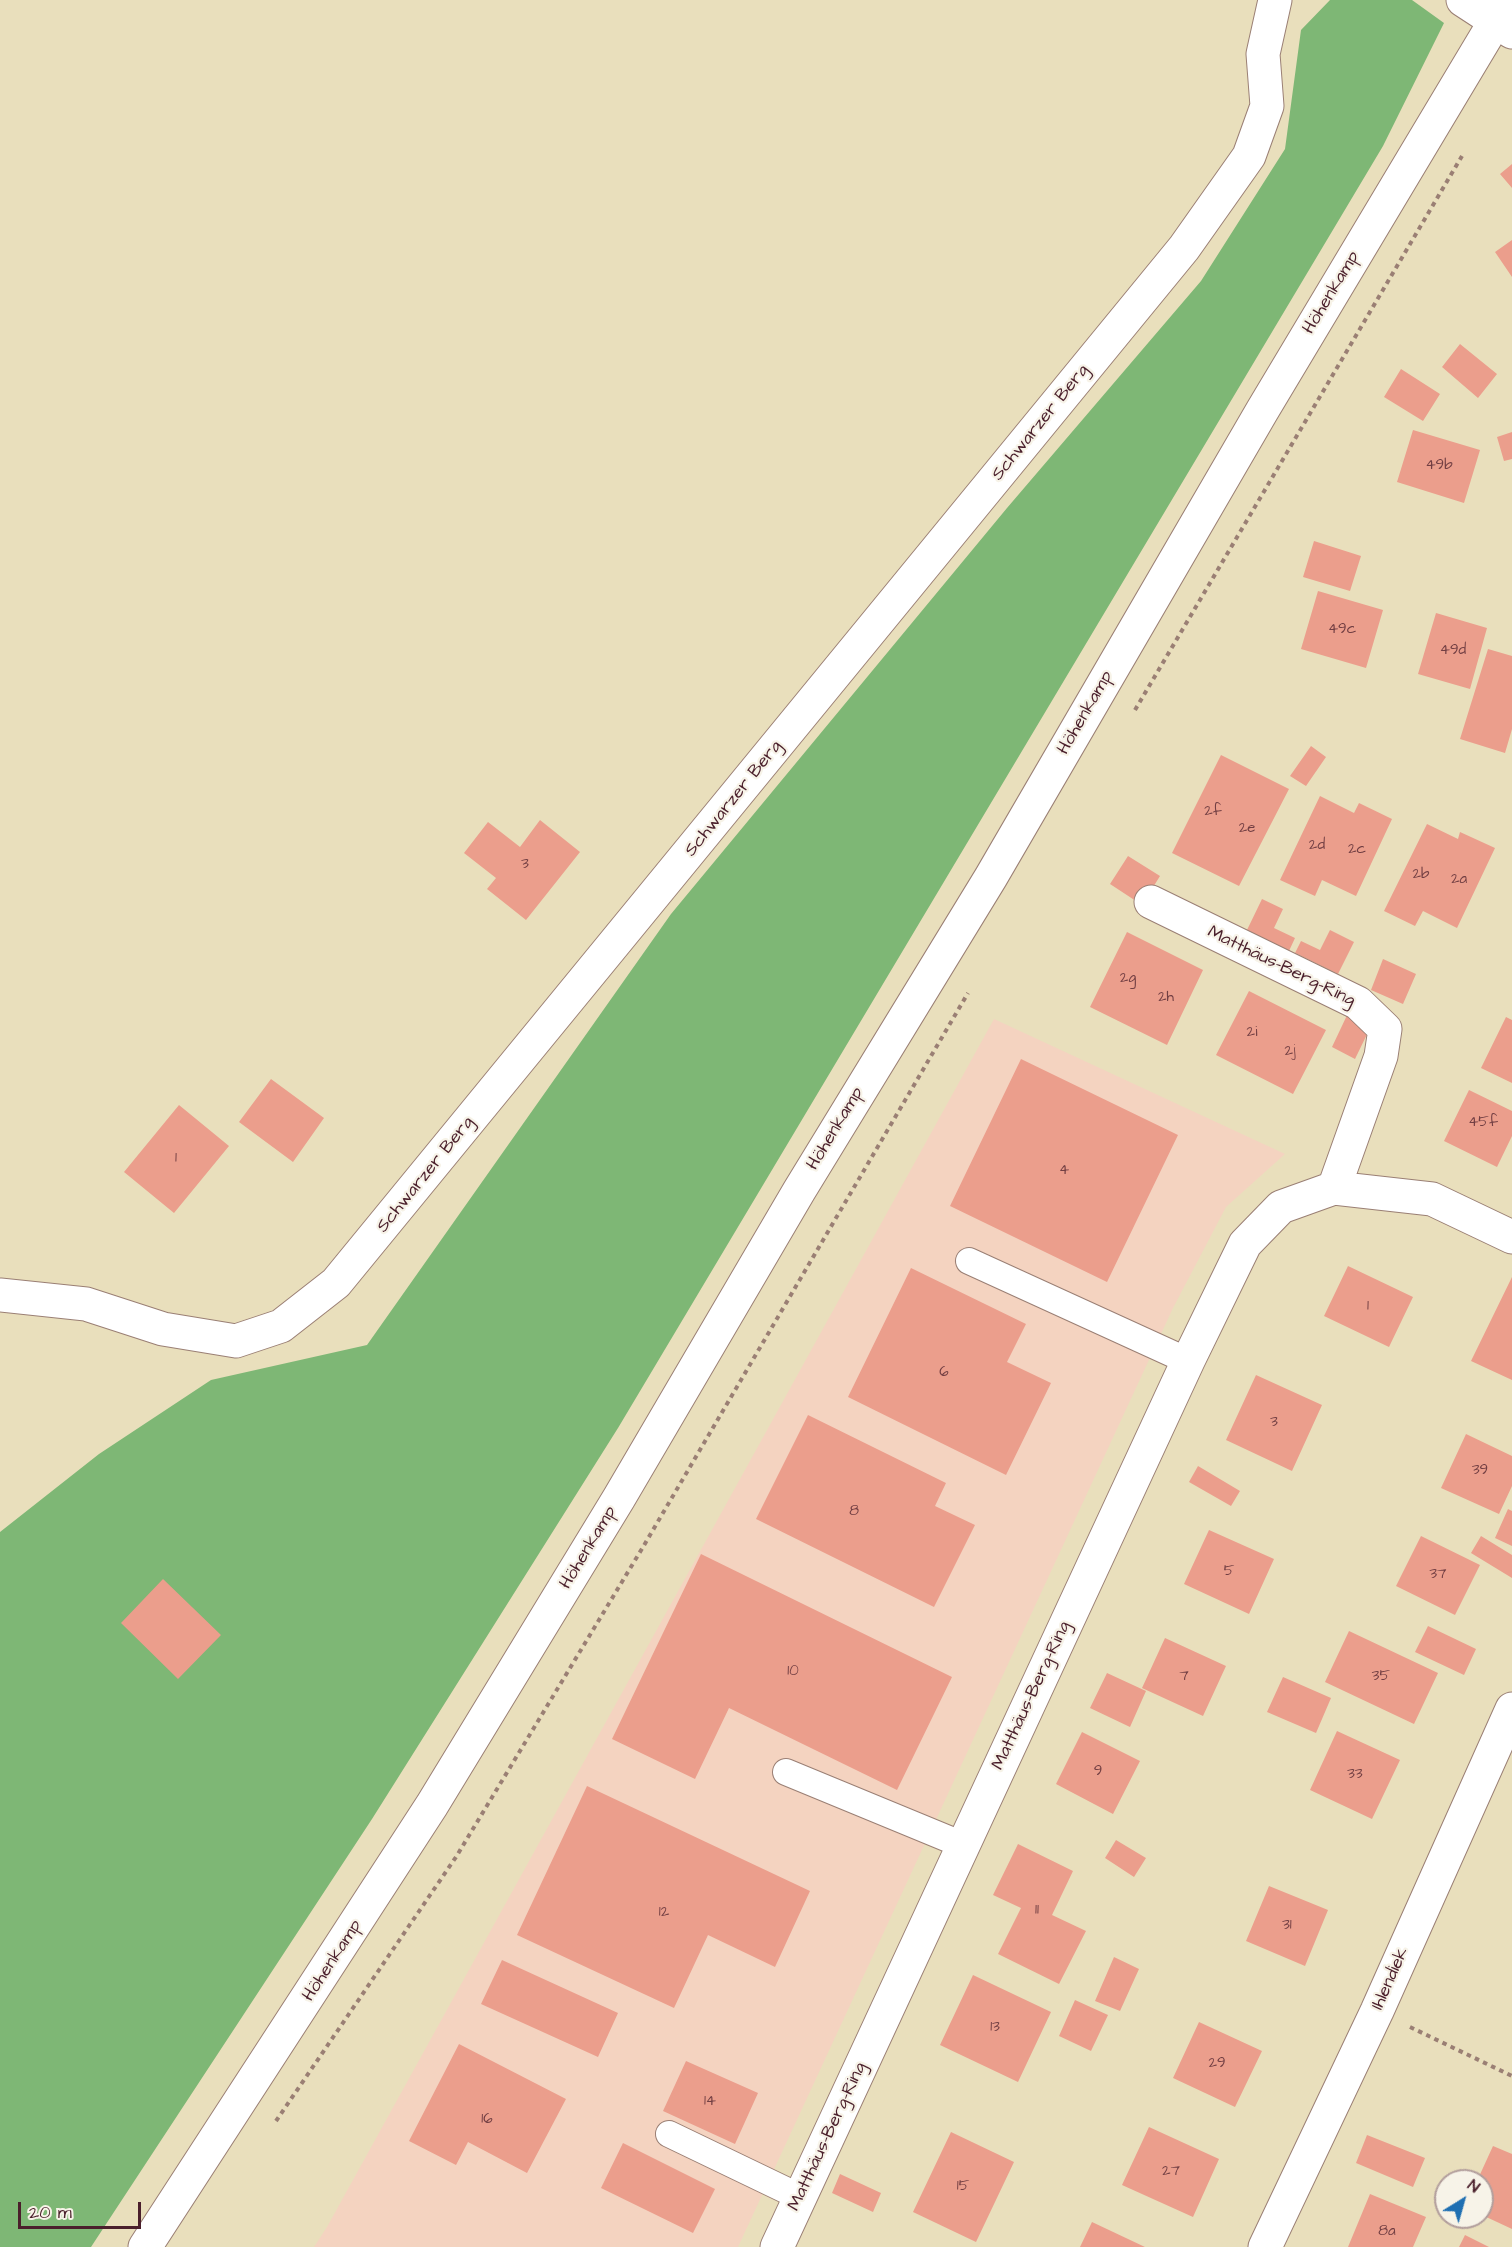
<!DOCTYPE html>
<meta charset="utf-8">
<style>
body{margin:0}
#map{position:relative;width:1512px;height:2247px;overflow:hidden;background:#e9dfbc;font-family:"Architects Daughter",sans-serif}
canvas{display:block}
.north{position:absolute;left:1434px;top:2169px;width:60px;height:60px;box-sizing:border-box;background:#f7f3e8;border:2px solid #b29e9c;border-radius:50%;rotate:37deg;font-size:16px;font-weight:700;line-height:24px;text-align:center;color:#4a1f2b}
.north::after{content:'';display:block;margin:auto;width:21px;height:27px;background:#1f6fb2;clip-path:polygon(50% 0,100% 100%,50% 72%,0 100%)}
.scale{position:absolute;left:18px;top:2202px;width:123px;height:27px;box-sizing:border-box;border:3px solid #4a1f2b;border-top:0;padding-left:8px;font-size:18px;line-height:21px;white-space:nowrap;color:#4a1f2b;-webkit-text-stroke:4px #f7f3e8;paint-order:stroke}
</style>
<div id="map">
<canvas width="1512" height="2247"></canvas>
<div class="north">N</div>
<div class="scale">20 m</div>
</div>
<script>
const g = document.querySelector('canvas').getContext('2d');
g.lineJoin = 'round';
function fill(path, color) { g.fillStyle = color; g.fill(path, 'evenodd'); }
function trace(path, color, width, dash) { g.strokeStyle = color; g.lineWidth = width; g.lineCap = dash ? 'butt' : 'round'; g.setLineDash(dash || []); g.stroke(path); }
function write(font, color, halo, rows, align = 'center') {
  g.font = font + ' "Architects Daughter",sans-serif'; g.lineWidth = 4.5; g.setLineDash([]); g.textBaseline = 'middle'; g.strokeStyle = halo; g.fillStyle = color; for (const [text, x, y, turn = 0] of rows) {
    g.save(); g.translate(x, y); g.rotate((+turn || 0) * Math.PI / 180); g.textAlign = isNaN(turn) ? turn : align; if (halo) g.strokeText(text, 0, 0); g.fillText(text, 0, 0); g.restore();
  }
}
const built = new Path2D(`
 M 994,1019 L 1285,1154 L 1226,1207 L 1173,1308 L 738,2247 L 314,2247 L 327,2227 Z`);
const forest = new Path2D(`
 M 1330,0 L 1412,0 L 1444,23 L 1383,146 L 618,1428 L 372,1819 L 91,2247 L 0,2247 L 0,1532 L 99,1454 L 211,1380 L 367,1345 L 671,914 L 1007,508 L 1201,281 L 1285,149 L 1301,30 Z`);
const building = new Path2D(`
 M 1512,164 L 1512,188 L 1500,174 Z
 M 1512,240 L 1512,277 L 1495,252 Z
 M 1460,344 L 1497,374 L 1478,398 L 1442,367 Z
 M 1401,369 L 1440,394 L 1423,421 L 1384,397 Z
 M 1413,430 L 1480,450 L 1464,503 L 1397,482 Z
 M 1512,432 L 1512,459 L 1504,461 L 1497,437 Z
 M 1314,541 L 1361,556 L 1350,591 L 1303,577 Z
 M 1318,591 L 1383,610 L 1366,668 L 1301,649 Z
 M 1436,613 L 1487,628 L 1470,689 L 1418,674 Z
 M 1488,649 L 1512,656 L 1512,729 L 1505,753 L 1460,739 Z
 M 1311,746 L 1326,757 L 1306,786 L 1290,776 Z
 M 1221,755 L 1289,789 L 1239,886 L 1172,853 Z
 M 1320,796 L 1354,813 L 1359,803 L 1392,819 L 1356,896 L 1322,880 L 1315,896 L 1280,880 Z
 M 540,820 L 580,852 L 526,920 L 487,889 L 496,878 L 464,853 L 488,822 L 520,847 Z
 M 1427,824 L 1458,839 L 1460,832 L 1495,848 L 1457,928 L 1423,911 L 1415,926 L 1384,911 Z
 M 1128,856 L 1160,876 L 1142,905 L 1110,884 Z
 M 1262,899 L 1283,909 L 1274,928 L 1295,938 L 1289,951 L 1247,930 Z
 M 1330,930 L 1354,942 L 1338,974 L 1295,953 L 1301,941 L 1320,950 Z
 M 1127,932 L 1203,970 L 1167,1045 L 1090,1007 Z
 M 1383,959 L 1416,974 L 1403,1004 L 1371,990 Z
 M 1249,991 L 1326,1030 L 1293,1094 L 1216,1055 Z
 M 1349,1011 L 1373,1022 L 1355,1059 L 1332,1047 Z
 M 1506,1017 L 1512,1020 L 1512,1083 L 1481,1068 Z
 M 1021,1059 L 1178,1135 L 1107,1282 L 950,1206 Z
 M 271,1079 L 324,1118 L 293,1162 L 239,1122 Z
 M 1469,1090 L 1512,1111 L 1512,1136 L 1497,1167 L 1444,1141 Z
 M 179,1105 L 229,1146 L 174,1213 L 124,1172 Z
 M 1348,1266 L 1413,1297 L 1389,1347 L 1324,1316 Z
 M 911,1268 L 1026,1324 L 1007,1362 L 1051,1383 L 1006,1475 L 848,1397 Z
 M 1512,1277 L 1512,1380 L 1471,1361 Z
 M 1256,1375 L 1322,1405 L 1292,1471 L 1226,1440 Z
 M 808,1415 L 946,1483 L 935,1506 L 975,1525 L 934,1607 L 756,1519 Z
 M 1466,1434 L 1512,1456 L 1512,1486 L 1499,1514 L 1441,1488 Z
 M 1198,1466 L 1240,1491 L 1231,1506 L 1189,1482 Z
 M 1508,1509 L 1512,1511 L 1512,1546 L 1495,1538 Z
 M 1209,1530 L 1274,1559 L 1249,1614 L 1184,1584 Z
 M 1421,1536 L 1480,1565 L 1455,1615 L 1396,1586 Z
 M 1481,1536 L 1512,1555 L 1512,1578 L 1471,1553 Z
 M 701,1554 L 952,1677 L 897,1790 L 729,1708 L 695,1779 L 612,1739 Z
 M 163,1579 L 221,1635 L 178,1679 L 121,1623 Z
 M 1428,1626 L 1476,1649 L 1464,1675 L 1415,1652 Z
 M 1349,1631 L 1438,1673 L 1414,1724 L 1325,1682 Z
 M 1165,1638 L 1226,1666 L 1203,1716 L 1142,1688 Z
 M 1107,1673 L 1146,1691 L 1130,1727 L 1090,1708 Z
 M 1283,1677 L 1331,1698 L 1316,1733 L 1267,1712 Z
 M 1337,1731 L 1400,1760 L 1372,1819 L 1310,1790 Z
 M 1082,1732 L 1140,1761 L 1113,1814 L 1056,1784 Z
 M 587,1786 L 810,1891 L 775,1967 L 708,1935 L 674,2008 L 517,1935 Z
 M 1116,1840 L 1146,1858 L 1134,1877 L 1105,1858 Z
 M 1018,1844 L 1073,1871 L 1052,1915 L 1086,1931 L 1059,1984 L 998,1954 L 1021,1908 L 993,1895 Z
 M 1269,1886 L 1328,1910 L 1305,1966 L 1246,1941 Z
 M 1114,1957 L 1139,1969 L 1120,2011 L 1095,2001 Z
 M 502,1960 L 618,2013 L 598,2057 L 481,2004 Z
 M 973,1975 L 1051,2012 L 1018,2082 L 940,2045 Z
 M 1075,2000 L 1108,2015 L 1091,2051 L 1059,2036 Z
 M 1199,2022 L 1262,2051 L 1235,2107 L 1173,2078 Z
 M 459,2044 L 566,2099 L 527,2173 L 468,2142 L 456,2165 L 409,2141 Z
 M 686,2061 L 758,2093 L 735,2144 L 663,2111 Z
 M 1149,2127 L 1219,2159 L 1193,2217 L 1122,2185 Z
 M 951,2132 L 1014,2162 L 976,2242 L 913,2212 Z
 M 1367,2135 L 1425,2158 L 1413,2187 L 1356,2163 Z
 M 623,2143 L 715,2189 L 693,2233 L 601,2188 Z
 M 1493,2146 L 1512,2154 L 1512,2229 L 1482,2215 L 1482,2181 L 1477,2181 Z
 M 840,2174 L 881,2193 L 873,2212 L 832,2193 Z
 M 1370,2194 L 1426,2217 L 1413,2247 L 1348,2247 Z
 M 1092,2222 L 1145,2247 L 1080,2247 Z
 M 1465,2235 L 1489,2247 L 1459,2247 Z`);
const path = new Path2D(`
 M 1135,710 L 1462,156
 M 1410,2027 L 1512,2076
 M 276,2121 L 456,1857 L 643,1547 L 968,993`);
const service = new Path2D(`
 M 969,1261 L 1188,1361
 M 786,1772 L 963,1845
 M 669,2134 L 800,2197`);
const minor = new Path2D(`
 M 1463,0 L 1512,32
 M 1151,902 L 1358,1003 L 1385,1029 L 1381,1056 L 1334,1188
 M 0,1295 L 86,1304 L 163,1329 L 236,1341 L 281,1326 L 336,1283 L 1184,248 L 1249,156 L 1267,106 L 1263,54 L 1275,0
 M 777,2247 L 1188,1361 L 1245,1244 L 1281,1207 L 1334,1188 L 1432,1199 L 1512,1237
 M 1265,2247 L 1377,2011 L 1512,1709`);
const secondary = new Path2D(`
 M 145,2247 L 432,1805 L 619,1498 L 799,1191 L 991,877 L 1262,411 L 1508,0`);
const numberNames = [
 ["49b",1439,466],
 ["49c",1342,630],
 ["49d",1453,651],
 ["2f",1213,812],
 ["2e",1247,829],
 ["2d",1317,846],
 ["2c",1357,850],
 ["3",525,865],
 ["2b",1421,875],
 ["2a",1459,880],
 ["2g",1128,979],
 ["2h",1166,998],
 ["2i",1252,1033],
 ["2j",1290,1052],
 ["45f",1483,1123],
 ["1",176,1159],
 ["4",1064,1171],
 ["1",1368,1307],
 ["6",944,1373],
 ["3",1274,1423],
 ["39",1480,1471],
 ["8",854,1512],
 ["5",1229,1572],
 ["37",1438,1575],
 ["10",793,1672],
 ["7",1184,1677],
 ["35",1381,1677],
 ["9",1098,1772],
 ["33",1355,1775],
 ["11",1037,1911],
 ["12",664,1913],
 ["31",1287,1926],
 ["13",995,2028],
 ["29",1217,2064],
 ["14",710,2102],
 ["16",487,2120],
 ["27",1171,2172],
 ["15",963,2187],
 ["8a",1387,2232]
];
const streetNames = [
 ["Höhenkamp",1332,293,-59],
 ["Schwarzer Berg",1041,423,-51],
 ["Höhenkamp",1086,713,-60],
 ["Schwarzer Berg",734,799,-51],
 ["Matthäus-Berg-Ring",1281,967,26],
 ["Höhenkamp",836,1129,-59],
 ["Schwarzer Berg",426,1175,-51],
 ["Höhenkamp",589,1548,-59],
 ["Matthäus-Berg-Ring",1032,1696,-65],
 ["Höhenkamp",333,1961,-57],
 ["Ihlendiek",1391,1979,-66],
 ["Matthäus-Berg-Ring",828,2137,-65]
];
fill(built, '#f4d3c0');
fill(forest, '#7eb775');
fill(building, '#eb9e8c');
trace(service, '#9a7f74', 28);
trace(minor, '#9a7f74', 35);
trace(secondary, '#9a7f74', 35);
trace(path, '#9a7f74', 4, [4.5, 4.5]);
trace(service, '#fff', 26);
trace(minor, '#fff', 33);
trace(secondary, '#fff', 33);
write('15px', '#723f43', null, numberNames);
write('18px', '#4a1f2b', '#f7f3e8', streetNames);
</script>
